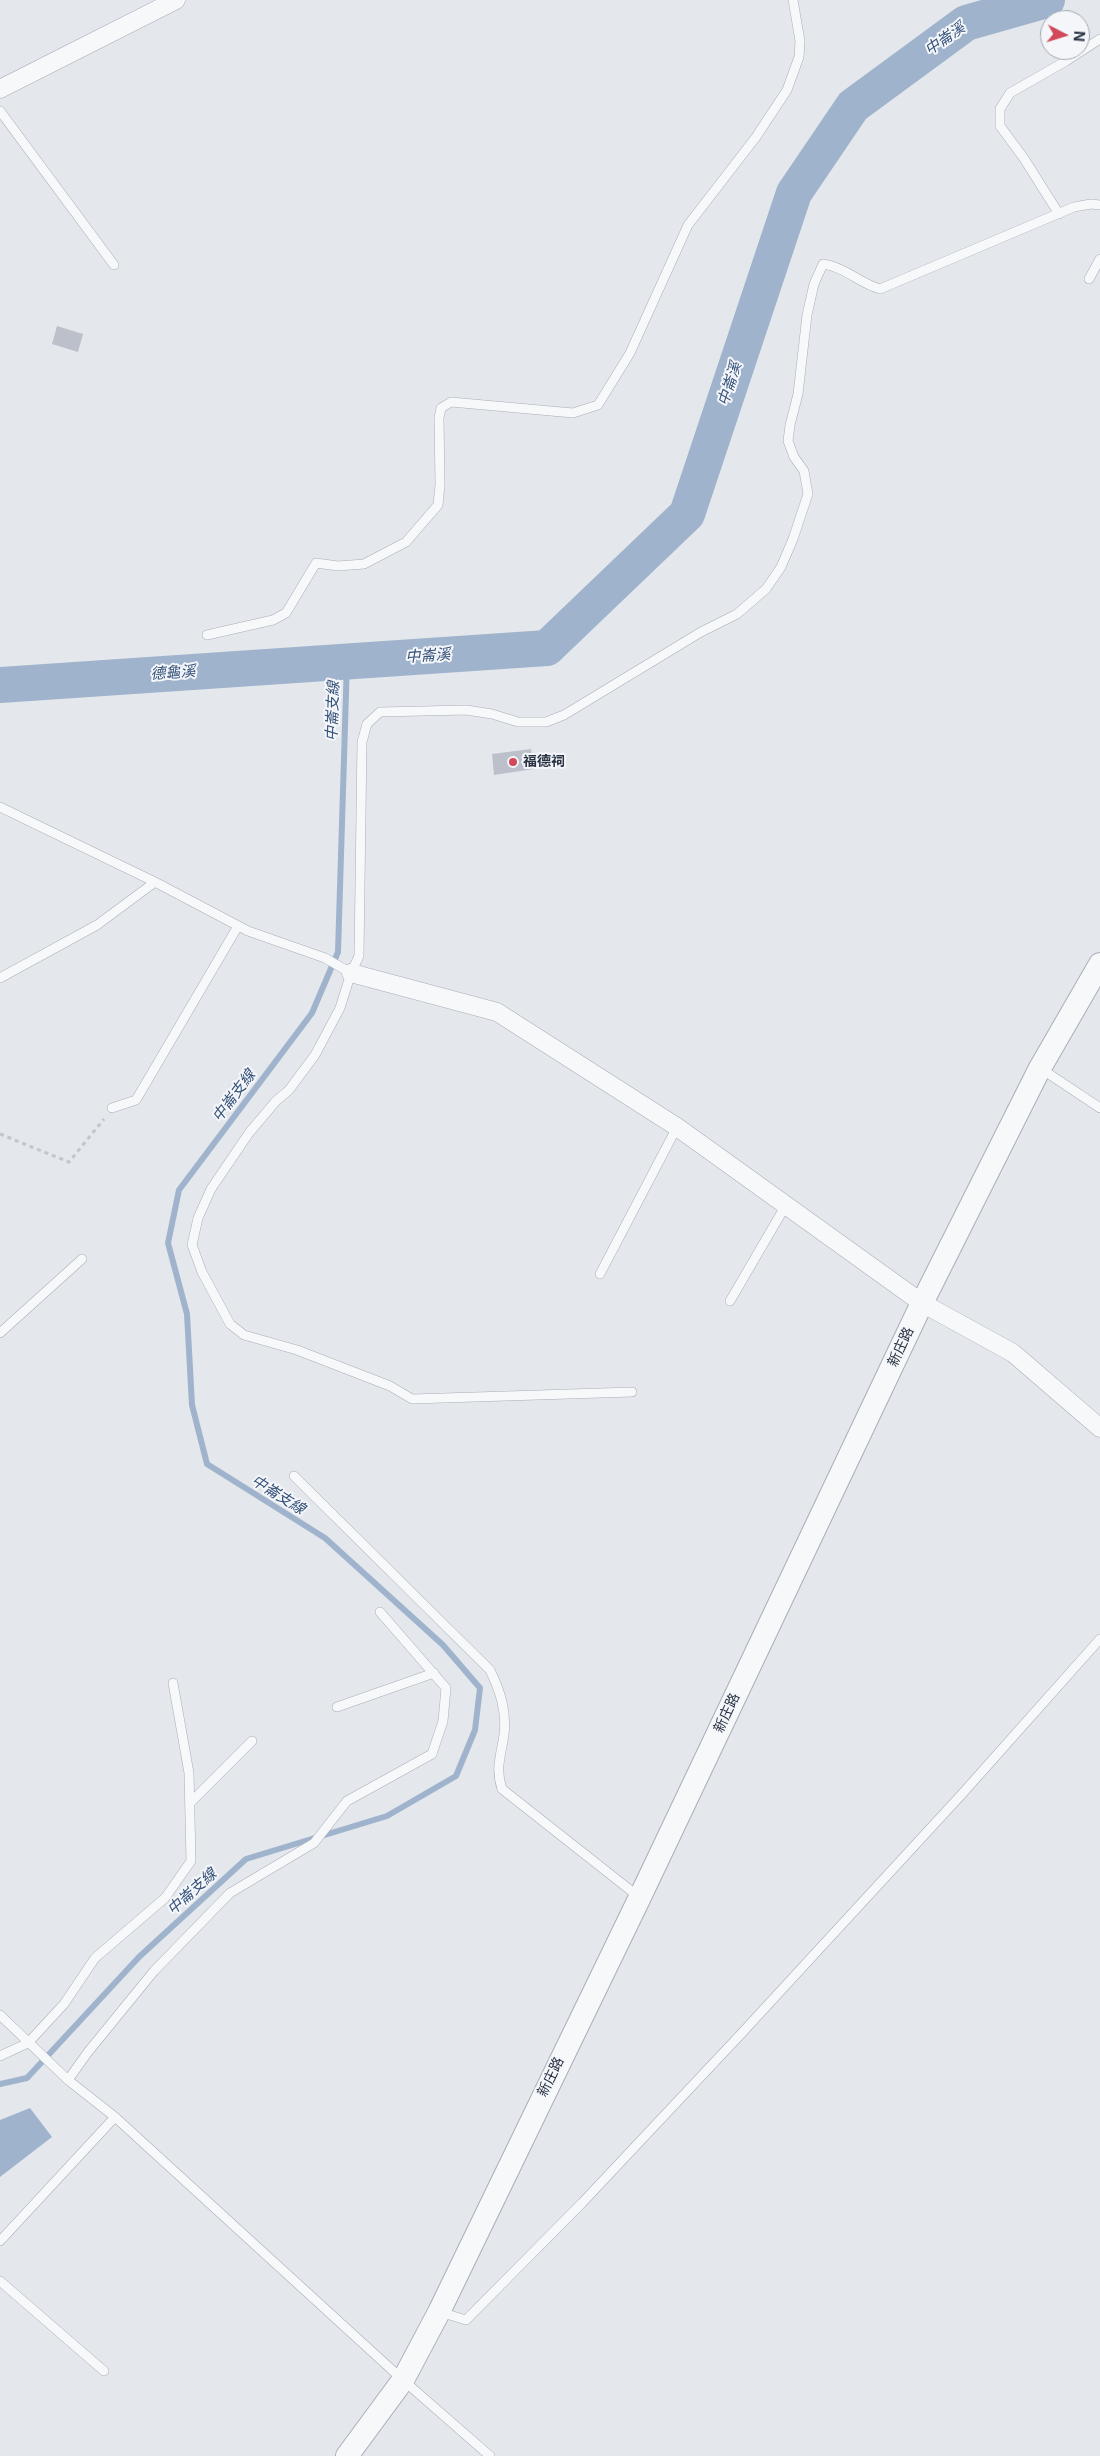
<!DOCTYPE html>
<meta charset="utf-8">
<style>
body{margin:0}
#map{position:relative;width:1100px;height:2456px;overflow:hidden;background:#e4e7ec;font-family:Inter,sans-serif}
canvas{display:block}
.north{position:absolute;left:1040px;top:10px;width:50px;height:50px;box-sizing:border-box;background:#f4f6f9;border:1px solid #a4a8b1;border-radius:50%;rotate:95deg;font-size:14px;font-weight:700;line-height:20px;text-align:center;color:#2b3445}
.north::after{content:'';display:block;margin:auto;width:18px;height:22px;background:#d1495b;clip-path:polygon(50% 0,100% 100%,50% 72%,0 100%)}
</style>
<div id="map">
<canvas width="1100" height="2456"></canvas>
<div class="north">N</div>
</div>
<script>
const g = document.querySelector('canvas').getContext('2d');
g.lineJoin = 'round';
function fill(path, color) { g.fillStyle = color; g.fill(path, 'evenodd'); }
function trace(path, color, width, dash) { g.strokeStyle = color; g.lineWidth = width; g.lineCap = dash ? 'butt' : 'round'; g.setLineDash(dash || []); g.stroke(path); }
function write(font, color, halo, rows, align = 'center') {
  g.font = font + ' Inter,"Noto Sans TC",sans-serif'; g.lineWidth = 4; g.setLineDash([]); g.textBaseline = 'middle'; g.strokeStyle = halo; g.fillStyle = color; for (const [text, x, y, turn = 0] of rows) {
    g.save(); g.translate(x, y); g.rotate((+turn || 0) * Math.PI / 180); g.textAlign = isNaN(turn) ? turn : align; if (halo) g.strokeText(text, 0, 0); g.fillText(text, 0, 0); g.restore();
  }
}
const water = new Path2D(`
 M 30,2108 L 52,2137 L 0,2177 L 0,2120 Z`);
const stream = new Path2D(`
 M 0,2084 L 27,2078 L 139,1957 L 246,1859 L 387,1816 L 456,1776 L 475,1730 L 480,1688 L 443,1645 L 325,1538 L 207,1464 L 192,1405 L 187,1314 L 168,1243 L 179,1190 L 312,1013 L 338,952 L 347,661`);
const river = new Path2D(`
 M 0,685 L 547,648 L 687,514 L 794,193 L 853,106 L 966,23 L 1047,0`);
const building = new Path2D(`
 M 57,326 L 83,334 L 78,352 L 52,344 Z
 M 531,749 L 534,769 L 494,775 L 492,754 Z`);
const path = new Path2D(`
 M 0,1134 L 69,1162 L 104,1119`);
const service = new Path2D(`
 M 0,111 L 114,265
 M 1059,214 L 1023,157 L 1000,126 L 1000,109 L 1010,93 L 1066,61 L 1100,39
 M 1089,279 L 1100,259
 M 207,635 L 273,620 L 286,613 L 316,563 L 338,566 L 364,564 L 406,542 L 438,505 L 440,485 L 439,418 L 441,408 L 451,402 L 573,413 L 598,405 L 630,353 L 688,225 L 756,137 L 787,90 L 799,57 L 800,41 L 793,0
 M 0,807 L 155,882 L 248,931 L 325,958 L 351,973
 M 0,978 L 97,925 L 155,882
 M 1040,1068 L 1100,1108
 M 112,1108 L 136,1100 L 238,926
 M 600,1274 L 677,1127
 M 730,1301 L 786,1205
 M 0,1333 L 82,1259
 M 632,1392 L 412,1399 L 390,1386 L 297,1350 L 244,1335 L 230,1324 L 202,1272 L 192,1245 L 198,1218 L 211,1189 L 249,1133 L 276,1101 L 289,1090 L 315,1055 L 340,1008 L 351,973 L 359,956 L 362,742 L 367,724 L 380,712 L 466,710 L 492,714 L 518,722 L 546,722 L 564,715 L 701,632 L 737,614 L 766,589 L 781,567 L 793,539 L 808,494 L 804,471 L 794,457 L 788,441 L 790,425 L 798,394 L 807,315 L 814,284 L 823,264 C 845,267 859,283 880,289 L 1074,207 L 1091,204 L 1100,205
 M 294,1476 L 490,1670 C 500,1691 507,1711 504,1735 C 501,1755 495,1769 502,1789 L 639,1897
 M 337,1707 L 434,1673
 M 190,1803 L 252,1741
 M 0,2015 L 68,2080 L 115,2117 L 403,2380 L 490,2456
 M 0,2056 L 28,2043 L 64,2004 L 95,1958 L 165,1898 L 191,1861 L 189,1773 L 173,1683
 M 68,2080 L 88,2052 L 154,1971 L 230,1893 L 314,1843 L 347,1801 L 432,1754 L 443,1721 L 446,1688 L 380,1612
 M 0,2241 L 115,2117
 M 0,2281 L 104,2371
 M 440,2312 L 466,2320 L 582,2203 L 740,2035 L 962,1794 L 1100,1639`);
const minor = new Path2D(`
 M 0,89 L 176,0
 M 351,973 L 497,1012 L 677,1127 L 922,1303 L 1013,1353 L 1100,1428`);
const tertiary = new Path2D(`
 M 347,2456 L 403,2380 L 439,2312 L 640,1897 L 922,1303 L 1040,1068 L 1100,964`);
const markers = [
 [513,762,5,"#d1495b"]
];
const poiNames = [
 ["福德祠",523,762]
];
const streetNames = [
 ["新庄路",901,1347,-65],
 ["新庄路",727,1713,-65],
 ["新庄路",551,2077,-64]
];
const waterNames = [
 ["中崙溪",945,39,-35],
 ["中崙溪",730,384,-72],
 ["中崙溪",428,656,-4],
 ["德龜溪",173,673,-4],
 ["中崙支線",333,711,-88],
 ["中崙支線",234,1096,-53],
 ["中崙支線",278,1495,32],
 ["中崙支線",192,1892,-42]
];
fill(water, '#9fb4cc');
trace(stream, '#9fb4cc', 6);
trace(river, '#9fb4cc', 36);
fill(building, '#bbc0ca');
trace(service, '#a9aeb7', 10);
trace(minor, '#a9aeb7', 19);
trace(tertiary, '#a9aeb7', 24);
trace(path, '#c2c5cb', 3, [4, 4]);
trace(service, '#f7f8fa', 9);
trace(minor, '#f7f8fa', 18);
trace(tertiary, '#f7f8fa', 22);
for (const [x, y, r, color] of markers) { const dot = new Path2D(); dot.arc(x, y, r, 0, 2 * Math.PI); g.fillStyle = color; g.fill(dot); trace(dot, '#f4f6f9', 2); }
write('bold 14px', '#2b3445', '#f4f6f9', poiNames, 'left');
write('14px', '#2b3445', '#f4f6f9', streetNames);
write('italic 15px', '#34527a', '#f4f6f9', waterNames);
</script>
